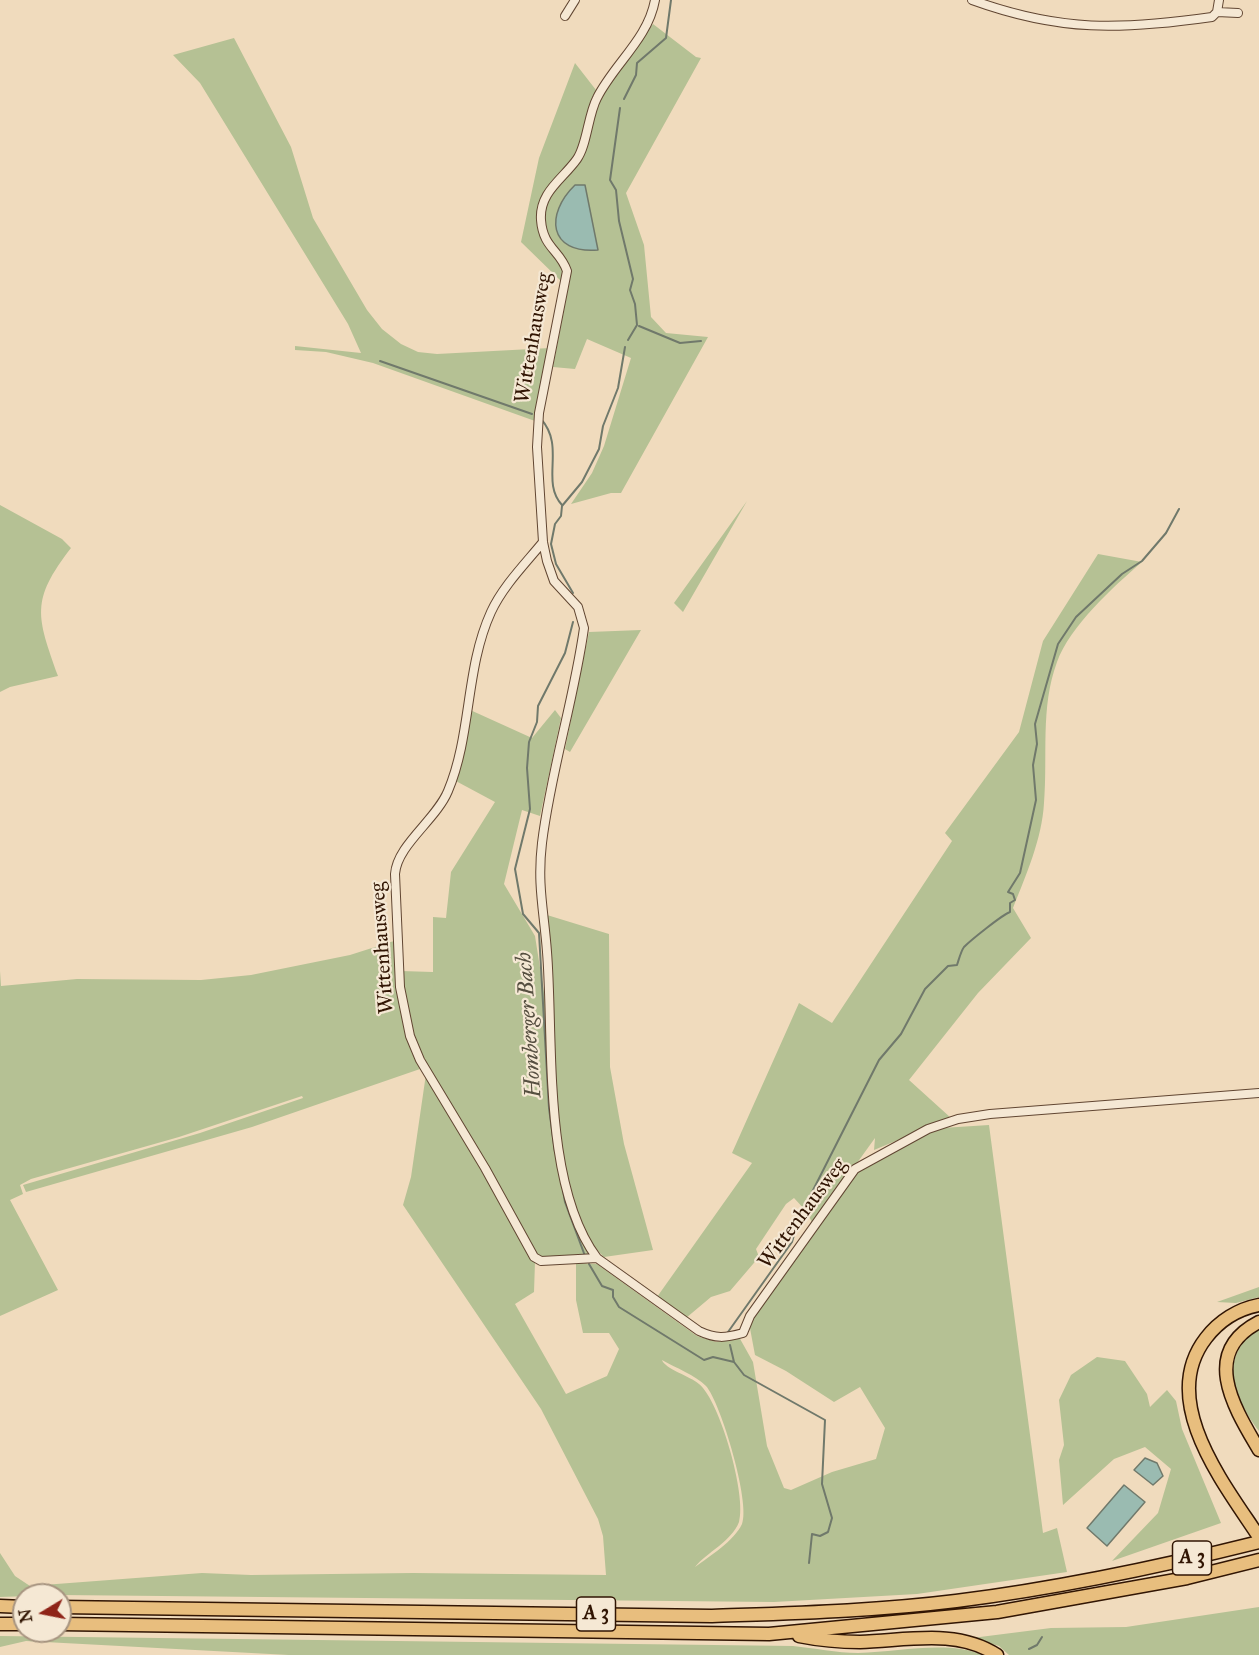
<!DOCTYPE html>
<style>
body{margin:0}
#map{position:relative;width:1259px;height:1655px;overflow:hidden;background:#f0dbbd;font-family:"IM FELL Great Primer",serif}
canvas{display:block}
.north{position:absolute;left:12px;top:1583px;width:60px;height:60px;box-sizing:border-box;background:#f5e8d4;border:2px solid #a79480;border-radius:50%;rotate:260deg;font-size:16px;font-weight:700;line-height:24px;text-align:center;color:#311503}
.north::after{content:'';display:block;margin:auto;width:21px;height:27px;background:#8f2418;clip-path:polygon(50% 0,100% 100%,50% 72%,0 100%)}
</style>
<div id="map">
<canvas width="1259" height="1655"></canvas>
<div class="north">N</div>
</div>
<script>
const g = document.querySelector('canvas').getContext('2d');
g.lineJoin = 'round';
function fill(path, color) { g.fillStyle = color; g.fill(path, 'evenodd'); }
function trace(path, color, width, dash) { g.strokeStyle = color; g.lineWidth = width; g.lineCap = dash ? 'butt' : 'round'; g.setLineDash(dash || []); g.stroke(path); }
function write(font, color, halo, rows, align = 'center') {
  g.font = font + ' "IM FELL Great Primer",serif'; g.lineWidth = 4.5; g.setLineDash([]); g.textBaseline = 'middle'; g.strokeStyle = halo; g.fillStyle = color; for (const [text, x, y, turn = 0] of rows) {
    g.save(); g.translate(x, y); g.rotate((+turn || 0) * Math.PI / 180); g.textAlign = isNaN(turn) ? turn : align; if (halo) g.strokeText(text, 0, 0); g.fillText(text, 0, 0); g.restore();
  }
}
const green = new Path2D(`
 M 653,24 L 696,57 L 701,58 L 626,193 L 644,245 L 651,317 L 666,333 L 708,337 L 621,493 L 611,493 L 571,504 L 592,473 L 604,446 L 631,358 L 587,339 L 575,369 L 553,367 L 570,279 L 561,281 L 521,242 L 539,158 L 575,63 L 596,90 L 604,92 Z
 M 234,38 L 291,147 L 313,218 L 367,310 L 382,329 L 401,344 L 418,352 L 437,354 L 550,348 L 535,421 L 373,363 L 326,352 L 295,350 L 295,346 L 361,353 L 348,324 L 200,83 L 173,55 Z
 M 747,501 L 683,612 L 674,603 Z
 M 0,505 L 62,539 L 71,548 C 30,601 37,616 58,676 L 10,687 L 0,692 Z
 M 1098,554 L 1142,562 C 1113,587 1070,626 1057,662 C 1040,708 1048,756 1044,803 C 1042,839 1026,875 1013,908 L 1031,938 L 978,993 L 909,1080 L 951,1118 L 874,1150 L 875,1138 L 813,1224 L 806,1211 L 794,1198 L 786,1204 L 756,1249 L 759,1257 L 730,1291 L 711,1297 L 686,1318 L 657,1297 L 752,1163 L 732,1153 L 799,1003 L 832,1023 L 952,841 L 945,833 L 1019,732 L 1043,641 Z
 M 641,630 L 570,752 L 565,749 L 589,632 Z
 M 468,709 L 532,738 L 555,710 L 561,718 L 540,816 L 522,810 L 504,884 L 535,936 L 547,1012 L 558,1154 L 588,1254 L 538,1257 L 414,1043 L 401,971 L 433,972 L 433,917 L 446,918 L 451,872 L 495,802 L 454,780 Z
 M 547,915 L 609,934 L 610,1067 L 624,1144 L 653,1250 L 604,1257 C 547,1205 551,993 547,915 Z
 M 397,940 L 400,997 L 420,1069 L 252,1127 L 26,1192 L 23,1185 L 200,1133 L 303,1098 L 302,1096 L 179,1137 L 31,1179 L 20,1185 L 23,1194 L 10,1200 L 58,1290 L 0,1316 L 0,971 L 1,986 L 77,979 L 201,980 L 251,975 L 350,955 Z
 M 426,1074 L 535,1262 L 534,1292 L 515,1304 L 566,1394 L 607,1376 L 619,1349 L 609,1333 L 583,1333 L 576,1300 L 576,1263 L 597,1264 L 697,1336 L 716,1342 L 739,1337 L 753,1362 L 767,1446 L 784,1488 L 791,1490 L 832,1472 L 876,1459 L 885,1428 L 860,1387 L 834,1402 L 786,1371 L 755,1355 L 749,1323 L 864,1160 L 942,1128 L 989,1125 L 1043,1533 L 1057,1528 L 1067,1572 L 917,1594 L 774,1602 L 60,1595 L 0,1597 L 0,1553 L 15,1576 L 30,1586 L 202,1573 L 251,1575 L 413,1573 L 606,1575 L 603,1536 L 598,1519 L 541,1409 L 403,1205 L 411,1177 ZM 662,1360 C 676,1368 695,1375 706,1386 C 721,1403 751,1504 742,1524 C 734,1541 710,1556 695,1567 C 706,1553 732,1541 739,1522 C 747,1496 720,1401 699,1384 C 690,1376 665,1369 662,1360 Z
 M 1259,1287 L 1259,1297 L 1236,1303 L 1217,1302 Z
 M 1259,1328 L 1259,1431 C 1233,1397 1217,1357 1259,1328 Z
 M 1097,1357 L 1125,1361 L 1147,1394 L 1150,1407 L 1167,1390 L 1176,1401 L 1182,1429 L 1221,1523 L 1112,1561 L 1158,1513 L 1171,1469 L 1145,1447 L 1114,1459 L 1063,1505 L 1059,1460 L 1064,1445 L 1059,1400 L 1071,1375 Z
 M 1259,1607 L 1259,1655 L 1009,1655 L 999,1646 L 972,1638 L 1051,1628 L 1126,1627 Z
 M 0,1636 L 793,1646 C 814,1648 837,1653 858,1653 C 901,1652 944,1640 984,1655 L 289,1655 L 26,1641 L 0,1647 Z`);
const water = new Path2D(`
 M 575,185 L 585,185 L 598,250 C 548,254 545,214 575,185 Z
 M 1145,1458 L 1157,1463 L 1163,1476 L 1153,1485 L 1134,1470 Z
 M 1124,1485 L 1145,1502 L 1107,1546 L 1087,1528 Z`);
const stream = new Path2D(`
 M 624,99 L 636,75 L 637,63 L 666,38 L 671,0
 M 620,108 L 610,180 L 616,190 L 619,221 L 633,279 L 630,290 L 635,304 L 637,325 L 628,340
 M 639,326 L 680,343 L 701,341
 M 380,361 L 532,414
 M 541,419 C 566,447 540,481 562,505
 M 573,593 L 556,564 L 551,544 L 555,524 L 561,516 L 562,506 L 582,482 L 599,449 L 603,426 L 618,388 L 625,347
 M 555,1152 L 549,1108 L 539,933 L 523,914 L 515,869 L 530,809 L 527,768 L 529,742 L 537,722 L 538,706 L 565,653 L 573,622
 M 563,1190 L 565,1202 L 585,1256
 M 805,1206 L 879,1060 L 901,1034 L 925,989 L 948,966 L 957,965 C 959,959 961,951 964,947 C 971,940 1002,915 1010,912 L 1010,903 L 1015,900 L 1013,894 L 1008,892 L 1020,873 L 1036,800 L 1033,765 L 1037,744 L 1035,724 L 1058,644 L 1076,617 L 1122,574 L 1142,561 L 1166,533 L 1179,509
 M 589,1264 L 602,1286 L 613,1290 L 613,1297 L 619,1307 L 704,1360 L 713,1357 L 734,1362 L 744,1375 L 825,1420 L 822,1484 L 832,1518 L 828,1532 L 820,1536 L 812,1534 L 809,1563
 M 728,1332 L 792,1242 L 800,1214
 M 730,1345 L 734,1362
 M 1029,1649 L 1037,1645 L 1042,1637`);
const minor = new Path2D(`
 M 655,0 C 648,39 614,64 597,98 C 588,115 587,145 577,159 C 563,179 539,192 541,220 C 543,248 560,250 567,271 L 539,413 L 537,447 L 543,542 L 547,561 L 554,581 L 578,607 L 584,628 C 574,700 551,770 542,843 C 537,885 544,911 547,952 C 554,1040 542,1184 597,1258 L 699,1331 C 716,1339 725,1338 743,1333 L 750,1316 L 855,1169 L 928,1129 L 958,1119 L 990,1114 L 1259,1093
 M 972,0 C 1060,32 1121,30 1212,17 L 1217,12 L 1219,0
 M 1217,12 L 1238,13
 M 565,16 L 575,0
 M 543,542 C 525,564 503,586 491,612 C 465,669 472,734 448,791 C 436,820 397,845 395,874 L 400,987 L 410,1036 L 420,1060 L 485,1168 L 534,1257 L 541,1261 L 597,1258`);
const highway = new Path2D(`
 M 1259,1305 C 1238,1309 1219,1321 1206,1338 C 1157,1401 1225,1485 1259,1537
 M 1259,1322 C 1199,1353 1235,1409 1259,1450
 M 0,1606 L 24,1607
 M 60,1607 L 712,1616 C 794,1613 875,1611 956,1601 C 1059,1588 1159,1567 1259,1542
 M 0,1624 L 24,1624
 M 60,1624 L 769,1634 L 997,1612 L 1187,1578 L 1259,1560
 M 799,1636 C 819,1640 839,1642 860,1642 C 905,1641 956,1628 997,1655`);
const shields = [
 [1192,1558,39],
 [596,1614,39]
];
const shieldNames = [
 ["A 3",1192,1558],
 ["A 3",596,1614]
];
const streetNames = [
 ["Wittenhausweg",534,338,-80],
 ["Wittenhausweg",383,948,-94],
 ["Wittenhausweg",803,1214,-53]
];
const waterNames = [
 ["Homberger Bach",530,1025,-94]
];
fill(green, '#b5c194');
fill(water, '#9abbb1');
trace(water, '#70796b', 1.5);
trace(stream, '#70796b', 2);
trace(minor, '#614632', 10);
trace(highway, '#311503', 15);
trace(minor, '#f5e8d4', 8);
trace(highway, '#e8be7e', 12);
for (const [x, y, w] of shields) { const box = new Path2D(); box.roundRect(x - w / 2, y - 17, w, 34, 4.5); g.fillStyle = '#f5e8d4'; g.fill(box); trace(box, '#311503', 1.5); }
write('bold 20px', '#311503', null, shieldNames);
write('21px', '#311503', '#f5e8d4', streetNames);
write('italic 22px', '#564f40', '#f5e8d4', waterNames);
</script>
